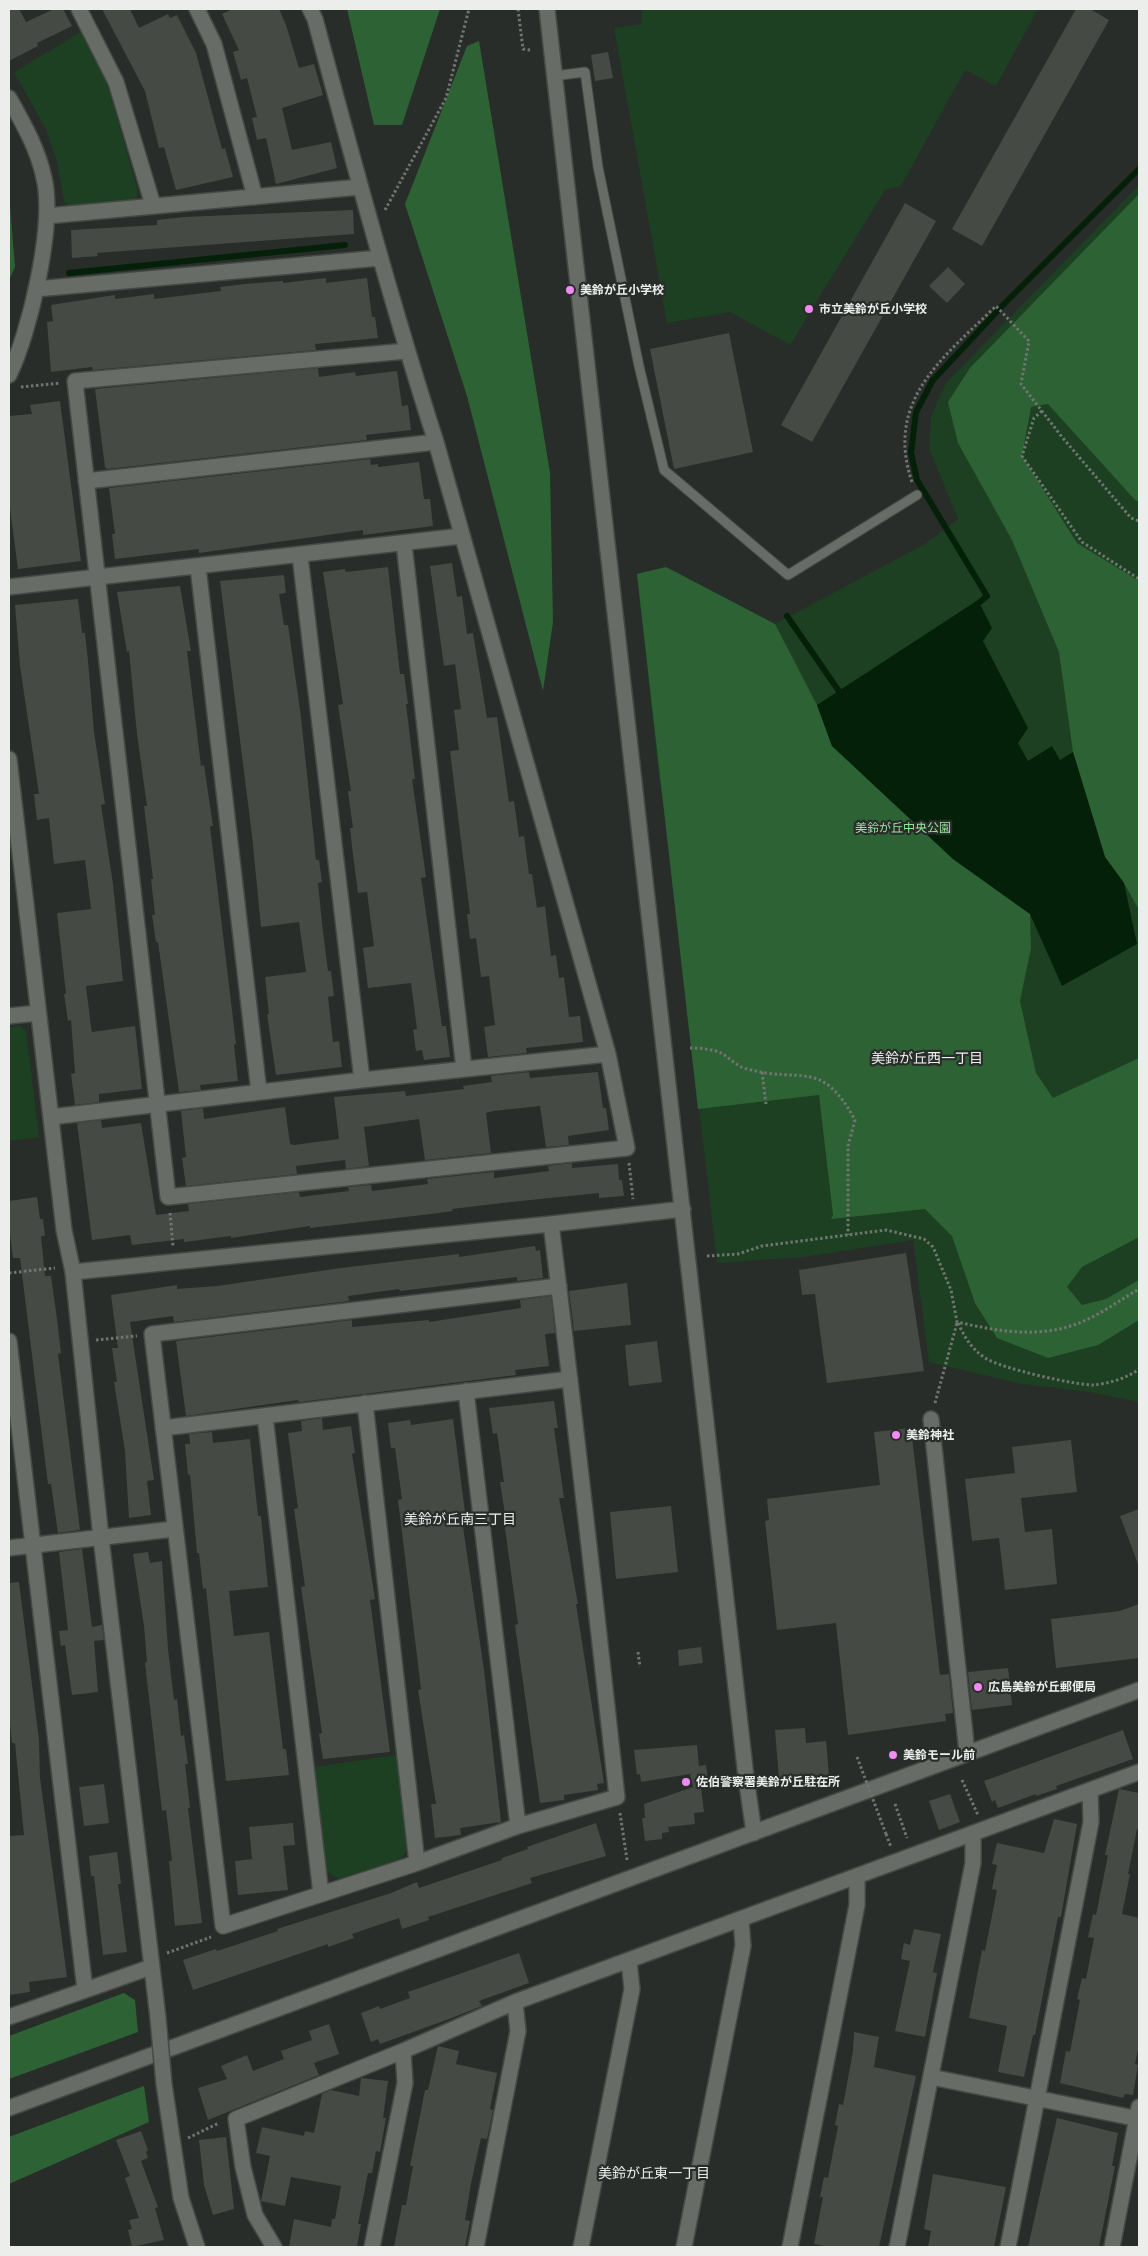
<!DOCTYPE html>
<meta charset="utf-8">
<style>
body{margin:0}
#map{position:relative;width:1148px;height:2256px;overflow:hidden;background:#282d29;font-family:Ubuntu,sans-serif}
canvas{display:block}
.frame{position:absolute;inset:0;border:10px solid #ebeeeb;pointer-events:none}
</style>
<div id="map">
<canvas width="1148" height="2256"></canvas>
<div class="frame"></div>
</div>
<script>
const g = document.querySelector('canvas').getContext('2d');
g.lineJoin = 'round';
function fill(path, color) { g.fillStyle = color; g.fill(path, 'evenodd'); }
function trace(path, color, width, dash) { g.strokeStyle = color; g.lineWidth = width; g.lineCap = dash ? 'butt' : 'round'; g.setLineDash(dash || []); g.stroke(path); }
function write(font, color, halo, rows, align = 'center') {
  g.font = font + ' Ubuntu,"Noto Sans JP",sans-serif'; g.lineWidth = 4.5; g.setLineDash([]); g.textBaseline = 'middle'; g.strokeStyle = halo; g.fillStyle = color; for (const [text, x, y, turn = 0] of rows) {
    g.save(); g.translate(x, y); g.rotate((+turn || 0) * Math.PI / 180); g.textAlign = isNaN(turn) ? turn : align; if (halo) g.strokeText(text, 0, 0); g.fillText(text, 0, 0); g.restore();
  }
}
const green = new Path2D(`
 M 642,9 L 1038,9 L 996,86 L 965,70 L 901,186 L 885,190 L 790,345 L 730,312 L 667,323 L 614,28 L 641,24 Z
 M 81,32 L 107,83 L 138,191 L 135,200 L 71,210 L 64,201 L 57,161 L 46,129 L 14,72 Z
 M 1139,185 L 1139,1402 L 1090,1392 L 1022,1384 L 929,1362 L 913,1240 L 804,1257 L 717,1263 L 667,830 L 659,778 L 637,574 L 666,567 L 775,624 L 925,544 L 958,519 L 929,448 L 931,416 L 946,383 Z
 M 20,1026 L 26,1031 L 39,1137 L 9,1141 L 9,1027 Z
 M 397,1755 L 408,1847 L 401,1859 L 338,1879 L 325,1870 L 314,1767 Z`);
const forest = new Path2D(`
 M 347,9 L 440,9 L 402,125 L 374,125 Z
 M 479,41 L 550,473 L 553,622 L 543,691 L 467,396 L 405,204 L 467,46 Z
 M 9,193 L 15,267 L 9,280 Z
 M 1139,194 L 1139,501 L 1136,501 L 1048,404 L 1031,407 L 1022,456 L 1077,543 L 1139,581 L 1139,910 L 1124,883 L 1105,857 L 1073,752 L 1059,652 L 1012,540 L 958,443 L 948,402 L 970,368 Z
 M 666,567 L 775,624 L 817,705 L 832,746 L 953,859 L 1030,914 L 1031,948 L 1020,1001 L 1036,1073 L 1053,1098 L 1139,1058 L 1139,1237 L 1082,1267 L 1067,1287 L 1082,1305 L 1106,1299 L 1139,1280 L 1139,1320 L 1098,1345 L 1048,1358 L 997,1338 L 975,1303 L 952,1236 L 925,1209 L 831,1219 L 833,1215 L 819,1095 L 698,1109 L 637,574 Z
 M 124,1993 L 135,2000 L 138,2032 L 9,2079 L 9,2036 Z
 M 144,2086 L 149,2122 L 9,2184 L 9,2137 Z`);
const water = new Path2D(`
 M 978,600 L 992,628 L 983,641 L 1028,728 L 1018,743 L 1028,761 L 1052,746 L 1060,760 L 1073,752 L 1105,857 L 1124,883 L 1137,944 L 1062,986 L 1030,914 L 953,859 L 832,746 L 817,705 Z`);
const stream = new Path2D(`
 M 69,273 L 345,245
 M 974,607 L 987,596 L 917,480 L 911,453 L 916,412 L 933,380 L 1005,303 L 1139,169
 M 787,616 L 843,697`);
const building = new Path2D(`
 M 9,9 L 19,9 L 26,22 L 54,9 L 63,9 L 72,26 L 37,43 L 38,46 L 9,61 Z
 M 102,9 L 130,9 L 139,28 L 168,14 L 170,18 L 177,15 L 196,53 L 222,149 L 225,148 L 233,177 L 176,190 L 164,147 L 159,148 L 145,91 Z
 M 233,9 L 279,9 L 286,25 L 299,68 L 314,64 L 323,95 L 282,108 L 292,150 L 331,142 L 337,168 L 276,184 L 266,138 L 257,140 L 252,118 L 257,117 L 247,78 L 241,80 L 233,52 L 239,50 L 222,14 Z
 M 1076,9 L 1090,9 L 1109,20 L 982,246 L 952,229 Z
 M 608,52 L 613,78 L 595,81 L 591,55 Z
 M 905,203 L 936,221 L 812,442 L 781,425 Z
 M 353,210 L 354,234 L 97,253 L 98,256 L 72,258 L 71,230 L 157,225 L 157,220 L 184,217 Z
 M 948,267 L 965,284 L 947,303 L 929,286 Z
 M 326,278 L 326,283 L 367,278 L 372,317 L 375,317 L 378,338 L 315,344 L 316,350 L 93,370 L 92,367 L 51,372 L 47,322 L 53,321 L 51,305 L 115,295 L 115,299 L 154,294 L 154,299 L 221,291 L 220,287 L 245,284 L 283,281 L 283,283 Z
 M 729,333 L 753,452 L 674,469 L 650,349 Z
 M 318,368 L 319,377 L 355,372 L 356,376 L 397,371 L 402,406 L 408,405 L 411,430 L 366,435 L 367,440 L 107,469 L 105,467 L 95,389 Z
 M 60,401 L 81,561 L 18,569 L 9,501 L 9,416 L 32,414 L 30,405 Z
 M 370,459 L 371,465 L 378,464 L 378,467 L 419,462 L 424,499 L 430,499 L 433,526 L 363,535 L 363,530 L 199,553 L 199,549 L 115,559 L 112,534 L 115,534 L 109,488 Z
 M 452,563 L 457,597 L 462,596 L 467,634 L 473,633 L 487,718 L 497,717 L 509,802 L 514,801 L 519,837 L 524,836 L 529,874 L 532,874 L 537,908 L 545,906 L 551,956 L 556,955 L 559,978 L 564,977 L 569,1017 L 580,1016 L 583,1042 L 526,1048 L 527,1053 L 488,1057 L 484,1027 L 495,1025 L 489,976 L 481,977 L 476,938 L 470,939 L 467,914 L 470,914 L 450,751 L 459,750 L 454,710 L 461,709 L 455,664 L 444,666 L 430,566 Z
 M 388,567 L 400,674 L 404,674 L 408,704 L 406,704 L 415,779 L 412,779 L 426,877 L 421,878 L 442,1026 L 446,1026 L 450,1057 L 424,1060 L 422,1050 L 416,1051 L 413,1030 L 417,1029 L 411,983 L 368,988 L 363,948 L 374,946 L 367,892 L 358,893 L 353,855 L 350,828 L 353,828 L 348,791 L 351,791 L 338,705 L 343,704 L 323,572 L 345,569 L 346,572 Z
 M 284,575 L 286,593 L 279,594 L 284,625 L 288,625 L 301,717 L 316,860 L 319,860 L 322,882 L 318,883 L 322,923 L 328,971 L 331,971 L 334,996 L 328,997 L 333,1042 L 339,1041 L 342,1067 L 276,1075 L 267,1014 L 269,1014 L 265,977 L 306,972 L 299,922 L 261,927 L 252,835 L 220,581 Z
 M 180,586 L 191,651 L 187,651 L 201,766 L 204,765 L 213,826 L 210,826 L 236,1044 L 234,1045 L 238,1081 L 200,1085 L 201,1090 L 179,1092 L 158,942 L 156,942 L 152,915 L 155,915 L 151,879 L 153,879 L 144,806 L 147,806 L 137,734 L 129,651 L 127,652 L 117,592 Z
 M 78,599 L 82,633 L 85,633 L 88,661 L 94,732 L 105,804 L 101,805 L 113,884 L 123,981 L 86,986 L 91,1027 L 92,1032 L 135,1026 L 142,1089 L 99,1094 L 99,1102 L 75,1105 L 71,1074 L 75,1073 L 71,1020 L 68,1021 L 64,994 L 66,994 L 57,913 L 91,909 L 85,860 L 54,864 L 49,818 L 37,820 L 34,794 L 39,794 L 20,666 L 15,605 Z
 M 529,1072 L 530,1078 L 598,1072 L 603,1108 L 606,1108 L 609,1130 L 568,1136 L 569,1145 L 546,1147 L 540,1106 L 493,1111 L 486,1113 L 491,1153 L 425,1160 L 419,1119 L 364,1127 L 369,1166 L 346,1169 L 345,1160 L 296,1166 L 297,1174 L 186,1186 L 182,1158 L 186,1157 L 181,1111 L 203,1108 L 204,1119 L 285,1107 L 290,1144 L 294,1145 L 339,1139 L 334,1097 L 405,1091 L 406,1096 L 464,1089 L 463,1086 L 492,1082 L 491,1076 Z
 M 101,1120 L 102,1128 L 141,1123 L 156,1215 L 189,1211 L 188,1204 L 299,1192 L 300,1197 L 349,1191 L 348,1187 L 371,1185 L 372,1191 L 428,1184 L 427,1179 L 494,1172 L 494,1178 L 549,1171 L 548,1166 L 572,1163 L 572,1168 L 618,1164 L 619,1180 L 622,1180 L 624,1196 L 599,1198 L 599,1193 L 511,1202 L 452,1209 L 453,1211 L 431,1214 L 310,1228 L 310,1226 L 231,1238 L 231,1236 L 184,1242 L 184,1239 L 132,1245 L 130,1235 L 92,1240 L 77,1123 Z
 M 37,1197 L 40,1219 L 43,1219 L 45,1236 L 41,1236 L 45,1276 L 51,1276 L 57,1319 L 61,1353 L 58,1354 L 80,1530 L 58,1533 L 51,1484 L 48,1484 L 20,1258 L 13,1258 L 9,1225 L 9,1201 Z
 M 535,1246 L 536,1251 L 540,1250 L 543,1278 L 517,1281 L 517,1277 L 400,1291 L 399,1289 L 348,1296 L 349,1301 L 174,1322 L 173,1316 L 130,1322 L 154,1480 L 147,1481 L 151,1515 L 129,1518 L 125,1451 L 114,1382 L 117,1382 L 112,1348 L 118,1348 L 111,1295 L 177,1285 L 177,1289 L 217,1286 L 341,1268 L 459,1254 L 459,1257 Z
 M 906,1253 L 924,1371 L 827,1383 L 815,1294 L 802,1295 L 799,1270 Z
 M 627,1283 L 631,1325 L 574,1331 L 569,1291 Z
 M 551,1296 L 555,1333 L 545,1334 L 549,1366 L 515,1370 L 516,1375 L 299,1402 L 298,1400 L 186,1416 L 176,1341 L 352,1320 L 352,1327 L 429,1320 L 429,1322 L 521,1308 L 520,1300 Z
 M 657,1341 L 662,1382 L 629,1386 L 625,1345 Z
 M 554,1401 L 558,1428 L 554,1428 L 564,1498 L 559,1498 L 578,1604 L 576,1604 L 604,1783 L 597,1784 L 598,1790 L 564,1795 L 564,1800 L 540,1803 L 515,1625 L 518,1624 L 503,1514 L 505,1514 L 500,1482 L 504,1482 L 497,1433 L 493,1434 L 489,1408 Z
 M 322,1418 L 323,1430 L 351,1426 L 355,1453 L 352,1454 L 375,1599 L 370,1600 L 390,1752 L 323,1759 L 319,1734 L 322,1733 L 301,1587 L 305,1586 L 294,1509 L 298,1508 L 288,1433 L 302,1431 L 301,1421 Z
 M 453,1419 L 465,1512 L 461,1513 L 484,1670 L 501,1822 L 460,1828 L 461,1835 L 435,1838 L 431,1804 L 436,1804 L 418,1690 L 421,1689 L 398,1500 L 402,1499 L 395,1448 L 391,1448 L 388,1423 L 410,1420 L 411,1425 Z
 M 911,1428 L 940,1675 L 949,1674 L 953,1713 L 945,1714 L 946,1721 L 848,1735 L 836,1623 L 777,1630 L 765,1521 L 769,1520 L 767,1499 L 880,1485 L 874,1432 Z
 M 212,1432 L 213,1443 L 250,1439 L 258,1516 L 261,1516 L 268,1587 L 229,1591 L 234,1636 L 269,1632 L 283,1749 L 286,1749 L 289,1775 L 226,1781 L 206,1588 L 203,1589 L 199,1553 L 197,1553 L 190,1474 L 188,1475 L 185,1444 L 190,1444 L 189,1434 Z
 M 1071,1440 L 1077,1492 L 1021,1498 L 1025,1532 L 1052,1529 L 1057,1584 L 1005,1590 L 999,1538 L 972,1541 L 965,1479 L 1015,1473 L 1012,1447 Z
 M 671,1506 L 678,1572 L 616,1579 L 610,1512 Z
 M 1139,1509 L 1139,1564 L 1138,1564 L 1120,1516 Z
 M 82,1549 L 92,1627 L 102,1625 L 104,1640 L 94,1641 L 98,1692 L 72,1695 L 65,1645 L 61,1646 L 59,1631 L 68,1630 L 59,1552 Z
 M 148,1552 L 150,1563 L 162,1561 L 168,1649 L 174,1700 L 177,1699 L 181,1736 L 184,1735 L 188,1764 L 185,1764 L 190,1808 L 188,1808 L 202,1923 L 175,1926 L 169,1861 L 172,1861 L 166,1810 L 162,1811 L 145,1663 L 147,1662 L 144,1626 L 133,1554 Z
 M 19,1582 L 39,1740 L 40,1778 L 67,1977 L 29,1982 L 30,1992 L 9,1995 L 9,1836 L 24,1835 L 15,1743 L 12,1743 L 9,1716 L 9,1583 Z
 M 1139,1604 L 1139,1658 L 1056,1668 L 1051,1619 L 1120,1611 Z
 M 701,1647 L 703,1663 L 679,1666 L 678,1650 Z
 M 1008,1668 L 1012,1705 L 972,1710 L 968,1672 Z
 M 805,1728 L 806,1743 L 826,1741 L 829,1775 L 779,1779 L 775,1730 Z
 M 1123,1730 L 1133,1759 L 1056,1786 L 1057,1789 L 1036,1796 L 1036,1794 L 998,1808 L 995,1800 L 992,1802 L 984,1781 Z
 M 697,1745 L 699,1766 L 706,1765 L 709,1787 L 701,1788 L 704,1812 L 694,1813 L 695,1824 L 668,1827 L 669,1832 L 662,1833 L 662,1839 L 645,1841 L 642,1818 L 645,1818 L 644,1804 L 693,1787 L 690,1774 L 641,1782 L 640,1774 L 637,1775 L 634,1750 Z
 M 104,1784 L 109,1823 L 84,1826 L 79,1787 Z
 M 1119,1789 L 1139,1793 L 1139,1830 L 1137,1829 L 1128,1874 L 1130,1874 L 1122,1914 L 1139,1918 L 1139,2044 L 1135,2064 L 1138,2065 L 1133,2095 L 1125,2094 L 1123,2098 L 1060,2083 L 1066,2051 L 1070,2052 L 1080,2000 L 1077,1999 L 1082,1978 L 1086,1979 L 1094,1938 L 1088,1937 L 1093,1914 L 1096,1915 L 1108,1855 L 1105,1855 Z
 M 950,1794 L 960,1822 L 939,1830 L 929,1801 Z
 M 1054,1819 L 1077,1824 L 1061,1917 L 1058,1917 L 1035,2035 L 1033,2035 L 1024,2077 L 998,2072 L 1007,2026 L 969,2018 L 982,1950 L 985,1951 L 997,1890 L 992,1889 L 997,1865 L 992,1864 L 997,1843 L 1044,1853 Z
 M 293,1823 L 295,1845 L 283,1846 L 288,1890 L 238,1895 L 235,1861 L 252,1859 L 249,1827 Z
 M 596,1823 L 606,1856 L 530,1878 L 532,1883 L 428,1917 L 429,1920 L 402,1929 L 399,1918 L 352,1934 L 354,1938 L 328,1947 L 328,1944 L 193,1990 L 183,1960 L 216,1949 L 217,1951 L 278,1931 L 277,1929 L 391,1893 L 417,1882 L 419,1888 L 502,1860 L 502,1858 L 528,1849 L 527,1847 Z
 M 117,1852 L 121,1884 L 118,1884 L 127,1952 L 103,1955 L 94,1876 L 91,1876 L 89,1856 Z
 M 914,1929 L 941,1934 L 933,1972 L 937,1973 L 925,2037 L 895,2031 L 910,1961 L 901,1959 L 904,1943 L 910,1945 Z
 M 519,1953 L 529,1983 L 479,2001 L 482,2006 L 449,2019 L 380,2044 L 378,2039 L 371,2042 L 361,2013 L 379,2006 L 380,2009 L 410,1998 L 408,1992 Z
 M 329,2024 L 339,2054 L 314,2063 L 319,2075 L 208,2120 L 198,2088 L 227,2079 L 221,2066 L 247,2055 L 253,2071 L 284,2059 L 281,2051 L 312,2040 L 309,2031 Z
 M 854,2032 L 879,2037 L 874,2067 L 916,2076 L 879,2247 L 829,2247 L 814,2244 L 823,2197 L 820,2197 L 824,2177 L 828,2178 L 838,2126 L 835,2125 L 839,2104 L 843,2105 L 853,2051 Z
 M 438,2046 L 459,2051 L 456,2064 L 497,2073 L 490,2109 L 493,2110 L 487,2139 L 481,2138 L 471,2183 L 465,2220 L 470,2221 L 465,2247 L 394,2247 L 402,2205 L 406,2205 L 413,2166 L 410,2166 L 425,2090 L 428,2090 Z
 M 361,2078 L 388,2081 L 383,2118 L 386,2118 L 380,2152 L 376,2151 L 372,2173 L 368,2173 L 358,2224 L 361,2224 L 357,2247 L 289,2247 L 294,2219 L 331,2227 L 332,2219 L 335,2219 L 341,2186 L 291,2177 L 285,2206 L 261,2201 L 270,2156 L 256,2153 L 262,2127 L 304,2136 L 305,2131 L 314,2133 L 322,2094 L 331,2090 L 359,2096 Z
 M 1057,2118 L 1118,2133 L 1112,2166 L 1115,2166 L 1099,2247 L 1028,2247 Z
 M 141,2131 L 148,2150 L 146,2152 L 148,2158 L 141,2161 L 158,2207 L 155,2208 L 164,2240 L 132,2247 L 128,2230 L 132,2229 L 129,2220 L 139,2218 L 125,2178 L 130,2176 L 116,2140 Z
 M 226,2137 L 234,2209 L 213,2215 L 204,2185 L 199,2140 Z
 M 933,2174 L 1006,2187 L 994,2247 L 928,2247 L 931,2231 L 924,2229 Z`);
const path = new Path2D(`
 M 518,9 L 523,49 L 530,50
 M 385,210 L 446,98 L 469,9
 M 21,387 L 60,383
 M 1042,411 L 1034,418 L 1022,456 L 1082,542 L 1139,579
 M 912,482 C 884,400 944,357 996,306 L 1029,341 L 1021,384 L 1062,437 L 1131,518 L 1139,521
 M 690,1048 C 700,1048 712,1049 721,1053 C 730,1058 737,1067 747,1069 C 803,1084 821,1058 855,1120 L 848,1146 L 848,1235
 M 762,1072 L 766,1104
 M 629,1163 L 633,1199
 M 170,1213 L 173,1246
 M 707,1256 L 738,1254 L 762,1246 L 886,1230 L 924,1239 L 933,1247 L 951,1290 L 957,1322 C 997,1331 1039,1339 1079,1323 C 1100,1315 1120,1300 1139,1289
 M 9,1273 L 55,1268
 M 958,1323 C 965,1338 971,1348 985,1358 C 1000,1368 1074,1385 1093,1385 C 1107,1384 1128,1378 1139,1369
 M 96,1340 L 137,1336
 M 935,1403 L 957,1323
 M 638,1652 L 640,1667
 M 962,1780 L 978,1815
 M 895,1804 L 907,1838
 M 620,1813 L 627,1860
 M 886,1834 L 891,1847
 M 167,1953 L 211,1937
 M 188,2138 L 219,2123`);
const service = new Path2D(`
 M 554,76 L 585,72 L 598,167 L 639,366 L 664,470 L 788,575 L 917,495`);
const minor = new Path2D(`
 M 79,9 L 116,82 L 153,205
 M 197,9 L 214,44 L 255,197
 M 310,9 L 315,19 C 353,160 391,302 436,442 L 608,1054 L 627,1148 L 168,1197 L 75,381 L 407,351
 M 9,98 C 23,123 38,149 44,178 C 55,224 30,332 9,375
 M 47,216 L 360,187
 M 36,289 L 380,258
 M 86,481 L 436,442
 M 404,544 L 464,1069
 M 300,556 L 362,1080
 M 198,567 L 259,1092
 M 9,587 L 462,536
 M 9,759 L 64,1230 L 73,1272
 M 9,1016 L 38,1013
 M 51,1117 L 362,1080 L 608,1054
 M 551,1224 C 575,1415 596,1606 617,1797 L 518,1826 L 417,1863 L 223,1926 L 152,1334 L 559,1286
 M 9,1341 L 85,1990
 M 466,1391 L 518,1826
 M 365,1403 L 417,1863
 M 265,1416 L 321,1894
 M 931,1419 L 967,1752
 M 163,1428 L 570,1379
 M 9,1548 L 174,1529
 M 9,2017 L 151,1967
 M 931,2077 L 1139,2119
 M 274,2247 L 255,2215 L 243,2167 L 236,2119 L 403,2051 L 515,2002 L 1139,1772
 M 372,2247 L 405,2083 L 403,2051
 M 476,2247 L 518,2031 L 515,2002
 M 581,2247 L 632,1989 L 629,1961
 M 684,2247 L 743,1946 L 741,1919
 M 790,2247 L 857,1905 L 857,1876
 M 897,2247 L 973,1863 L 973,1833
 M 1008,2247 L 1091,1822 L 1090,1790
 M 1112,2247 L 1139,2107`);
const tertiary = new Path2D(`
 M 547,9 L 746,1777 L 754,1833
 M 158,2018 L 101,1538 L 73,1272 L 551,1224 L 683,1209
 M 164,2084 L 181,2198 L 197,2247
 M 9,2108 L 1139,1690`);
const pathBridge = new Path2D(`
 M 857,1757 L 886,1834`);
const tertiaryBridge = new Path2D(`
 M 158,2018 L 164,2084`);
const markers = [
 [570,290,5,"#f28af3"],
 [809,309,5,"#f28af3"],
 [896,1435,5,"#f28af3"],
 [978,1687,5,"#f28af3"],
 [893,1755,5,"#f28af3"],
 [686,1782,5,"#f28af3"]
];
const poiNames = [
 ["美鈴が丘小学校",580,290],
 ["市立美鈴が丘小学校",819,309],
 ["美鈴神社",906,1435],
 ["広島美鈴が丘郵便局",988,1687],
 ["美鈴モール前",903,1755],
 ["佐伯警察署美鈴が丘駐在所",696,1782]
];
const parkNames = [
 ["美鈴が丘中央公園",903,828]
];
const neighbourhoodNames = [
 ["美鈴が丘西一丁目",927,1058],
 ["美鈴が丘南三丁目",460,1519],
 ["美鈴が丘東一丁目",654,2173]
];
fill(green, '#1c4021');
fill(forest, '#2d6234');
fill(water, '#052009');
trace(stream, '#052009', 6);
fill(building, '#454a45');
trace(service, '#454945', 11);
trace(minor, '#454945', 18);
trace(tertiary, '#454945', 18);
trace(path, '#707571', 3, [2.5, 2.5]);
trace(service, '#676c67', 9);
trace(minor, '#676c67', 15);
trace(tertiary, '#676c67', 15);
trace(tertiaryBridge, '#454945', 18, []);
trace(pathBridge, '#707571', 3, [2.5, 2.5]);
trace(tertiaryBridge, '#676c67', 15);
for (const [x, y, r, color] of markers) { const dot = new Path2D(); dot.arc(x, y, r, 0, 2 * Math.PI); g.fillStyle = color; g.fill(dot); trace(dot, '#282d29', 2); }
write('bold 12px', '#ebeeeb', '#282d29', poiNames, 'left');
write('12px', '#96e49e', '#282d29', parkNames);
write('14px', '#ebeeeb', '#282d29', neighbourhoodNames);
</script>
